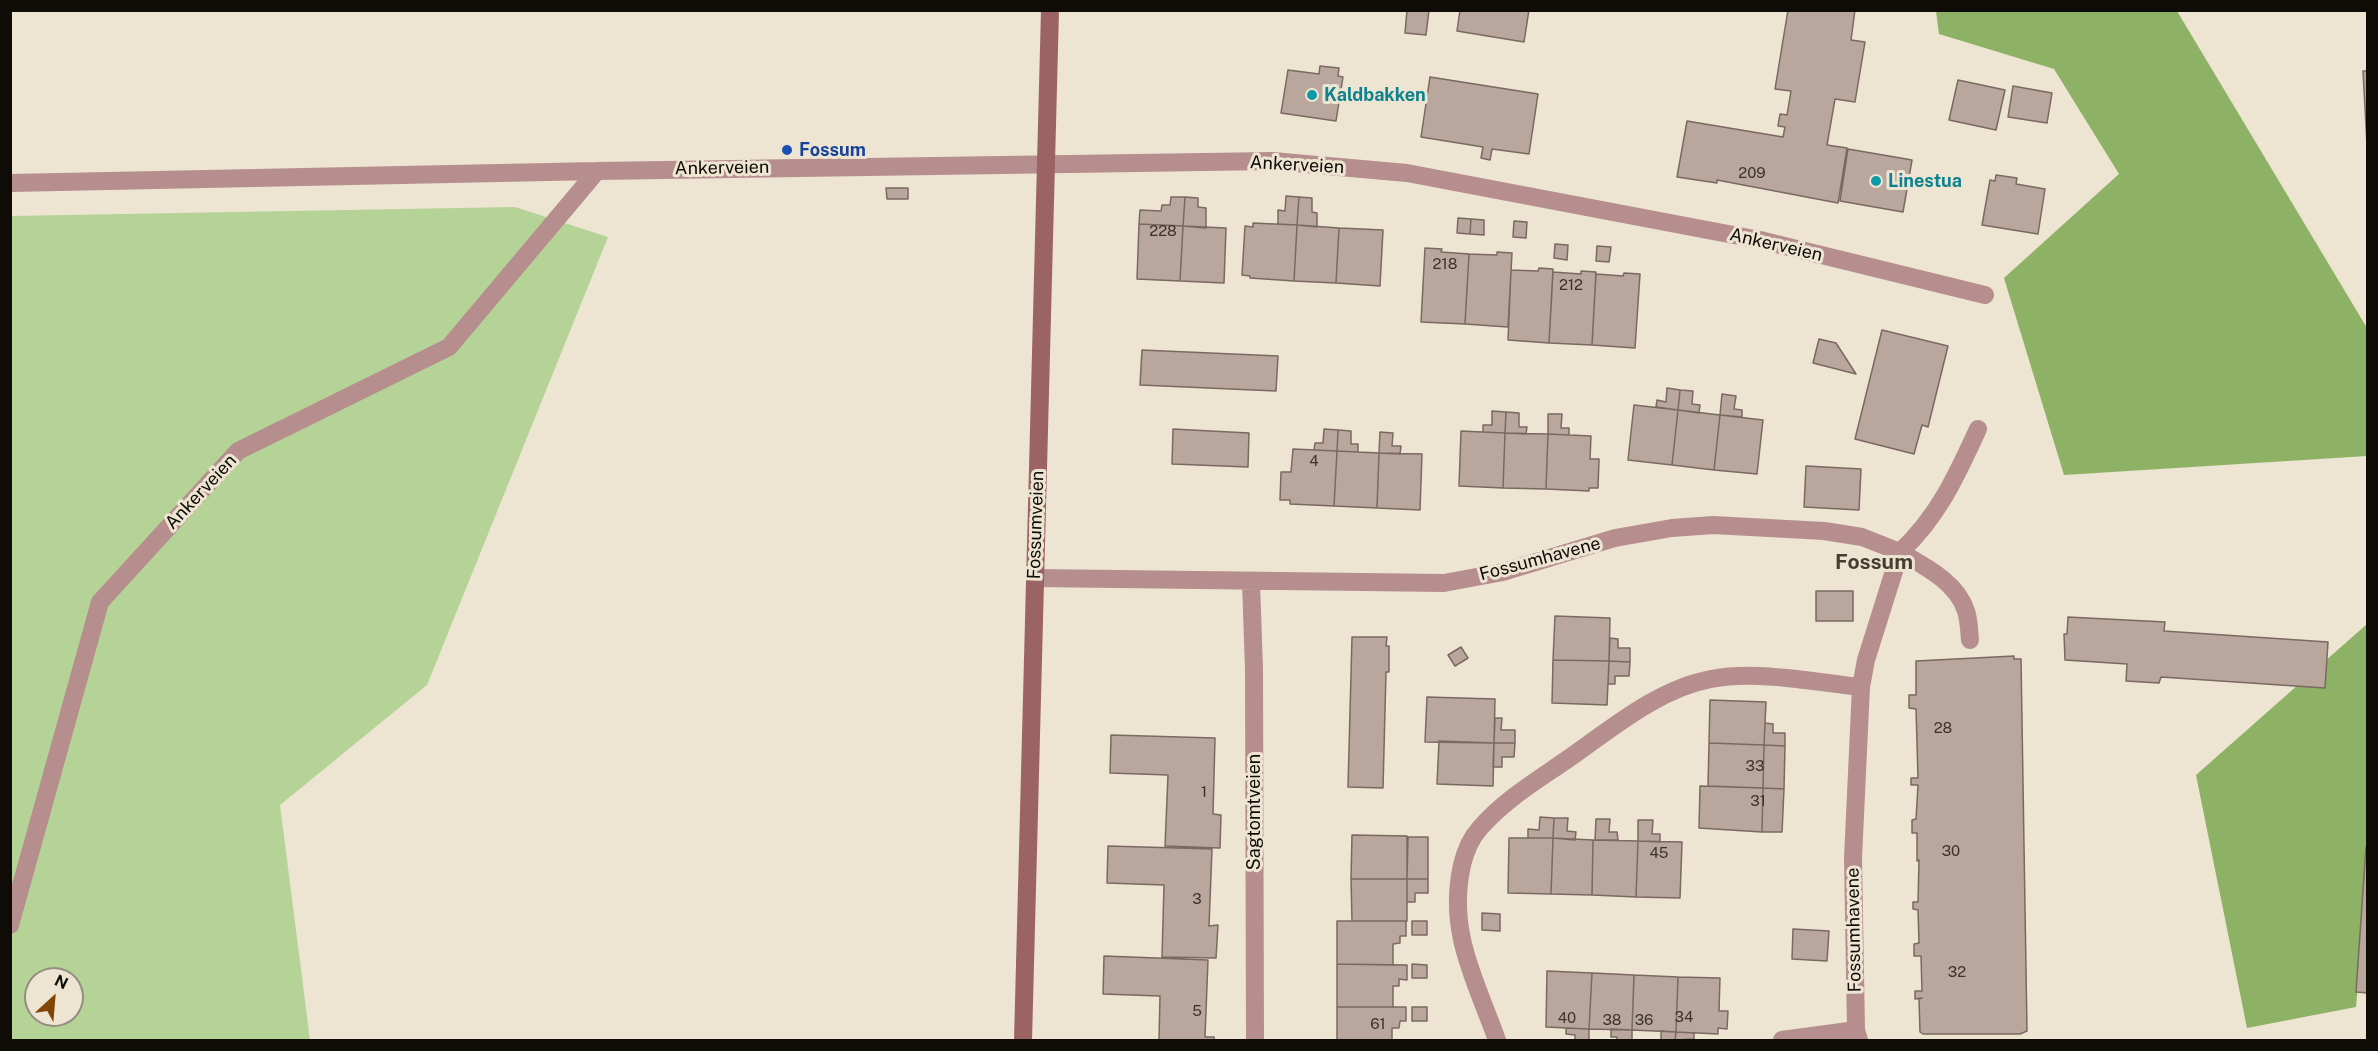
<!DOCTYPE html>
<style>
body{margin:0}
#map{position:relative;width:2378px;height:1051px;overflow:hidden;background:#ede4d2;font-family:"Public Sans",sans-serif}
canvas{display:block}
.frame{position:absolute;inset:0;border:12px solid #0f0c07;pointer-events:none}
.north{position:absolute;left:24px;top:967px;width:60px;height:60px;box-sizing:border-box;background:#ede4d2;border:2px solid #948e81;border-radius:50%;rotate:26deg;font-size:16px;font-weight:700;line-height:24px;text-align:center;color:#0f0c07}
.north::after{content:'';display:block;margin:auto;width:21px;height:27px;background:#834505;clip-path:polygon(50% 0,100% 100%,50% 72%,0 100%)}
</style>
<div id="map">
<canvas width="2378" height="1051"></canvas>
<div class="frame"></div>
<div class="north">N</div>
</div>
<script>
const g = document.querySelector('canvas').getContext('2d');
g.lineJoin = 'round';
function fill(path, color) { g.fillStyle = color; g.fill(path, 'evenodd'); }
function trace(path, color, width, dash) { g.strokeStyle = color; g.lineWidth = width; g.lineCap = dash ? 'butt' : 'round'; g.setLineDash(dash || []); g.stroke(path); }
function write(font, color, halo, rows, align = 'center') {
  g.font = font + ' "Public Sans",sans-serif'; g.lineWidth = 6; g.setLineDash([]); g.textBaseline = 'middle'; g.strokeStyle = halo; g.fillStyle = color; for (const [text, x, y, turn = 0] of rows) {
    g.save(); g.translate(x, y); g.rotate((+turn || 0) * Math.PI / 180); g.textAlign = isNaN(turn) ? turn : align; if (halo) g.strokeText(text, 0, 0); g.fillText(text, 0, 0); g.restore();
  }
}
const green = new Path2D(`
 M 515,207 L 608,237 L 427,685 L 280,805 L 310,1040 L 11,1040 L 10,216 ZM 36,979 L 72,979 L 72,1015 L 36,1015 Z`);
const forest = new Path2D(`
 M 1936,11 L 2177,11 L 2367,328 L 2367,456 L 2064,475 L 2004,278 L 2119,174 L 2054,69 L 1939,34 Z
 M 2367,624 L 2368,874 L 2356,1007 L 2247,1028 L 2196,775 Z`);
const building = new Path2D(`
 M 1407,10 L 1429,10 L 1426,35 L 1405,33 Z
 M 1460,10 L 1529,10 L 1524,42 L 1457,31 Z
 M 1788,10 L 1855,10 L 1851,40 L 1865,42 L 1855,102 L 1835,99 L 1827,145 L 1847,148 L 1838,203 L 1717,180 L 1717,183 L 1677,177 L 1687,121 L 1783,137 L 1785,127 L 1778,126 L 1780,114 L 1787,115 L 1791,91 L 1775,89 Z
 M 1320,66 L 1339,68 L 1338,76 L 1343,77 L 1336,121 L 1281,113 L 1288,70 L 1319,74 Z
 M 2363,71 L 2368,71 L 2368,145 L 2367,145 Z
 M 1430,77 L 1538,94 L 1529,154 L 1492,149 L 1490,160 L 1481,158 L 1483,147 L 1421,137 Z
 M 1958,80 L 2005,90 L 1996,130 L 1949,120 Z
 M 2013,86 L 2052,93 L 2047,123 L 2008,117 Z
 M 1848,149 L 1912,160 L 1903,212 L 1840,201 Z
 M 1996,175 L 2017,178 L 2016,184 L 2045,189 L 2038,234 L 1982,225 L 1990,180 L 1995,181 Z
 M 886,188 L 908,188 L 908,199 L 887,199 Z
 M 1286,196 L 1299,197 L 1297,225 L 1278,224 L 1278,210 L 1285,211 Z
 M 1171,197 L 1185,197 L 1183,226 L 1139,224 L 1140,210 L 1161,211 L 1162,205 L 1170,205 Z
 M 1185,197 L 1198,198 L 1198,207 L 1206,208 L 1206,228 L 1183,226 Z
 M 1299,197 L 1312,198 L 1312,212 L 1317,213 L 1317,227 L 1297,225 Z
 M 1458,218 L 1471,219 L 1470,234 L 1457,233 Z
 M 1471,219 L 1484,220 L 1484,235 L 1470,234 Z
 M 1514,221 L 1527,222 L 1526,238 L 1513,237 Z
 M 1253,223 L 1297,225 L 1294,281 L 1250,278 L 1250,276 L 1242,275 L 1245,226 L 1253,227 Z
 M 1139,224 L 1183,226 L 1180,281 L 1137,279 Z
 M 1297,225 L 1339,228 L 1336,283 L 1294,281 Z
 M 1183,226 L 1226,228 L 1224,283 L 1180,281 Z
 M 1339,228 L 1383,230 L 1380,286 L 1336,283 Z
 M 1555,244 L 1568,245 L 1567,260 L 1554,258 Z
 M 1597,246 L 1611,247 L 1609,262 L 1596,261 Z
 M 1425,248 L 1442,249 L 1441,252 L 1469,254 L 1465,324 L 1421,322 Z
 M 1497,252 L 1512,253 L 1508,327 L 1465,324 L 1469,254 L 1497,255 Z
 M 1539,268 L 1553,269 L 1549,343 L 1508,340 L 1511,270 L 1538,271 Z
 M 1581,271 L 1596,272 L 1592,345 L 1549,343 L 1553,272 L 1581,274 Z
 M 1624,273 L 1640,274 L 1635,348 L 1592,345 L 1596,274 L 1623,276 Z
 M 1882,330 L 1948,346 L 1928,427 L 1922,425 L 1914,454 L 1855,439 Z
 M 1819,339 L 1836,343 L 1856,374 L 1813,363 Z
 M 1142,350 L 1278,356 L 1276,391 L 1140,385 Z
 M 1667,388 L 1680,390 L 1678,410 L 1656,407 L 1657,400 L 1666,402 Z
 M 1680,390 L 1693,391 L 1692,404 L 1700,405 L 1699,413 L 1678,410 Z
 M 1722,394 L 1736,396 L 1734,409 L 1742,410 L 1742,417 L 1720,415 Z
 M 1634,405 L 1678,410 L 1672,465 L 1628,460 Z
 M 1678,410 L 1720,415 L 1714,470 L 1672,465 Z
 M 1492,411 L 1506,412 L 1505,433 L 1483,432 L 1483,425 L 1492,425 Z
 M 1506,412 L 1519,413 L 1519,427 L 1527,427 L 1526,434 L 1505,433 Z
 M 1548,414 L 1562,414 L 1561,428 L 1569,428 L 1569,435 L 1548,434 Z
 M 1720,415 L 1763,420 L 1757,474 L 1714,470 Z
 M 1173,429 L 1249,433 L 1248,467 L 1172,464 Z
 M 1324,429 L 1338,430 L 1337,451 L 1314,450 L 1315,443 L 1323,443 Z
 M 1338,430 L 1351,431 L 1351,444 L 1358,444 L 1358,452 L 1337,451 Z
 M 1461,431 L 1505,433 L 1503,488 L 1459,486 Z
 M 1380,432 L 1393,433 L 1392,446 L 1401,446 L 1400,454 L 1379,453 Z
 M 1505,433 L 1548,434 L 1546,489 L 1503,488 Z
 M 1548,434 L 1591,436 L 1590,459 L 1599,459 L 1598,488 L 1589,488 L 1589,491 L 1546,489 Z
 M 1293,449 L 1337,451 L 1334,506 L 1290,504 L 1290,500 L 1280,500 L 1281,472 L 1291,472 Z
 M 1337,451 L 1379,453 L 1377,508 L 1334,506 Z
 M 1379,453 L 1422,454 L 1420,510 L 1377,508 Z
 M 1806,466 L 1861,469 L 1859,510 L 1804,507 Z
 M 1816,591 L 1853,591 L 1853,621 L 1816,621 Z
 M 1555,616 L 1610,618 L 1609,661 L 1553,660 Z
 M 2068,617 L 2165,622 L 2164,631 L 2328,642 L 2325,688 L 2161,677 L 2159,683 L 2126,681 L 2127,664 L 2065,660 L 2064,634 L 2067,634 Z
 M 1352,637 L 1387,637 L 1386,646 L 1389,646 L 1389,672 L 1386,672 L 1383,788 L 1348,787 Z
 M 1610,638 L 1618,639 L 1618,648 L 1630,648 L 1630,662 L 1609,661 Z
 M 1461,647 L 1468,658 L 1455,666 L 1448,655 Z
 M 2014,656 L 2014,659 L 2021,659 L 2027,1031 L 2020,1034 L 1923,1034 L 1920,1032 L 1919,999 L 1922,998 L 1915,999 L 1915,991 L 1922,991 L 1921,956 L 1914,956 L 1914,944 L 1919,943 L 1918,910 L 1913,909 L 1913,902 L 1918,902 L 1919,860 L 1917,861 L 1917,833 L 1912,833 L 1912,820 L 1916,819 L 1918,785 L 1911,785 L 1911,778 L 1918,778 L 1916,709 L 1909,708 L 1909,695 L 1916,695 L 1916,661 Z
 M 1553,660 L 1609,661 L 1607,705 L 1552,703 Z
 M 1609,661 L 1630,662 L 1629,676 L 1615,676 L 1615,684 L 1608,684 Z
 M 1427,697 L 1495,699 L 1494,743 L 1425,742 Z
 M 1710,700 L 1766,702 L 1764,745 L 1709,743 Z
 M 1495,718 L 1502,718 L 1501,730 L 1515,730 L 1515,743 L 1494,743 Z
 M 1765,723 L 1773,724 L 1773,733 L 1785,733 L 1785,746 L 1764,745 Z
 M 1111,735 L 1215,738 L 1213,814 L 1221,815 L 1220,848 L 1165,846 L 1168,775 L 1110,773 Z
 M 1439,741 L 1494,743 L 1493,786 L 1437,784 Z
 M 1494,743 L 1515,743 L 1514,757 L 1502,757 L 1502,767 L 1493,767 Z
 M 1709,743 L 1764,745 L 1763,788 L 1708,786 Z
 M 1764,745 L 1785,746 L 1784,789 L 1763,788 Z
 M 1700,786 L 1763,788 L 1762,832 L 1699,828 Z
 M 1763,788 L 1784,789 L 1782,832 L 1762,832 Z
 M 1540,817 L 1554,818 L 1553,838 L 1528,838 L 1528,829 L 1539,830 Z
 M 1554,818 L 1568,818 L 1567,831 L 1576,832 L 1575,840 L 1553,838 Z
 M 1596,819 L 1610,819 L 1609,832 L 1617,832 L 1618,840 L 1595,840 Z
 M 1638,820 L 1653,820 L 1652,834 L 1660,834 L 1660,842 L 1638,841 Z
 M 1352,835 L 1407,836 L 1407,879 L 1351,879 Z
 M 1408,837 L 1428,837 L 1428,879 L 1407,879 Z
 M 1509,838 L 1553,838 L 1551,894 L 1508,893 Z
 M 1553,838 L 1593,840 L 1592,895 L 1551,894 Z
 M 1593,840 L 1638,841 L 1636,897 L 1592,895 Z
 M 1638,841 L 1682,842 L 1680,898 L 1636,897 Z
 M 1108,846 L 1212,849 L 1209,926 L 1218,925 L 1216,958 L 1162,957 L 1164,885 L 1107,883 Z
 M 2366,847 L 2368,847 L 2368,993 L 2356,992 Z
 M 1351,879 L 1407,879 L 1407,921 L 1352,921 Z
 M 1407,879 L 1428,879 L 1428,893 L 1415,893 L 1415,902 L 1407,902 Z
 M 1482,913 L 1500,914 L 1500,931 L 1482,930 Z
 M 1337,921 L 1406,921 L 1406,936 L 1400,936 L 1400,943 L 1393,944 L 1393,965 L 1337,964 Z
 M 1412,921 L 1427,921 L 1427,935 L 1412,935 Z
 M 1793,929 L 1829,931 L 1827,961 L 1792,959 Z
 M 1104,956 L 1208,960 L 1205,1037 L 1214,1037 L 1214,1040 L 1159,1040 L 1160,996 L 1103,994 Z
 M 1337,964 L 1407,965 L 1407,980 L 1399,979 L 1399,986 L 1393,986 L 1393,1007 L 1337,1007 Z
 M 1412,964 L 1427,965 L 1427,978 L 1412,978 Z
 M 1547,971 L 1592,973 L 1589,1029 L 1546,1027 Z
 M 1592,973 L 1634,975 L 1632,1030 L 1589,1029 Z
 M 1634,975 L 1678,977 L 1676,1032 L 1632,1030 Z
 M 1678,977 L 1720,978 L 1719,1011 L 1728,1011 L 1727,1029 L 1718,1028 L 1718,1034 L 1676,1032 Z
 M 1337,1007 L 1406,1007 L 1406,1021 L 1400,1021 L 1399,1028 L 1392,1028 L 1392,1040 L 1337,1040 Z
 M 1412,1007 L 1427,1007 L 1427,1021 L 1412,1021 Z
 M 1566,1028 L 1589,1029 L 1589,1040 L 1575,1040 L 1575,1035 L 1566,1034 Z
 M 1611,1029 L 1632,1030 L 1632,1040 L 1617,1040 L 1617,1037 L 1611,1037 Z
 M 1661,1031 L 1676,1032 L 1675,1040 L 1661,1040 Z
 M 1676,1032 L 1694,1033 L 1694,1039 L 1675,1040 Z`);
const lane = new Path2D(`
 M 1782,1040 L 1856,1030
 M 1859,1040 L 1856,1030 L 1853,858 L 1861,687 L 1866,660 L 1900,552 C 1924,566 1957,582 1966,611 C 1969,620 1969,630 1970,640`);
const street = new Path2D(`
 M 10,183 L 597,171 L 1272,161 L 1407,173 L 1760,240 L 1985,295
 M 1035,578 L 1444,583 L 1503,572 L 1615,538 L 1672,528 L 1713,525 L 1824,531 L 1862,537 L 1900,552 C 1938,517 1957,475 1978,429
 M 1251,583 L 1254,669 L 1255,1040
 M 10,925 L 100,602 L 238,451 L 449,347 L 597,171
 M 1497,1040 C 1476,981 1447,932 1462,865 C 1465,852 1471,838 1480,828 C 1503,801 1536,781 1565,761 C 1610,730 1657,689 1711,679 C 1756,670 1815,682 1861,687`);
const secondary = new Path2D(`
 M 1023,1040 L 1050,10`);
const markers = [
 [1312,95,6,"#0f9aa8"],
 [787,150,6,"#1a4fb4"],
 [1876,181,6,"#0f9aa8"]
];
const numberNames = [
 ["209",1752,173],
 ["228",1163,231],
 ["218",1445,264],
 ["212",1571,285],
 ["4",1314,461],
 ["28",1943,728],
 ["33",1755,766],
 ["1",1204,792],
 ["31",1758,801],
 ["30",1951,851],
 ["45",1659,853],
 ["3",1197,899],
 ["32",1957,972],
 ["5",1197,1011],
 ["34",1684,1017],
 ["40",1567,1018],
 ["38",1612,1020],
 ["36",1644,1020],
 ["61",1378,1024]
];
const cultureNames = [
 ["Kaldbakken",1324,95],
 ["Linestua",1888,181]
];
const transitNames = [
 ["Fossum",799,150]
];
const streetNames = [
 ["Ankerveien",1297,165,3],
 ["Ankerveien",722,168,-1],
 ["Ankerveien",1776,245,13],
 ["Ankerveien",201,492,-47],
 ["Fossumveien",1036,525,-88],
 ["Fossumhavene",1540,559,-15],
 ["Sagtomtveien",1254,812,-90],
 ["Fossumhavene",1854,930,-91]
];
const quarterNames = [
 ["Fossum",1874,563]
];
fill(green, '#b5d397');
fill(forest, '#8db165');
fill(building, '#b9a69d');
trace(building, '#7a6961', 1.5);
trace(lane, '#b68e8e', 18);
trace(street, '#b68e8e', 18);
trace(secondary, '#9c6364', 18);
for (const [x, y, r, color] of markers) { const dot = new Path2D(); dot.arc(x, y, r, 0, 2 * Math.PI); g.fillStyle = color; g.fill(dot); trace(dot, '#ede4d2', 2); }
write('15px', '#3a322c', null, numberNames);
write('bold 18px', '#0d838f', '#ede4d2', cultureNames, 'left');
write('bold 18px', '#164399', '#ede4d2', transitNames, 'left');
write('18px', '#0f0c07', '#ede4d2', streetNames);
write('bold 21px', '#463f31', '#ede4d2', quarterNames);
</script>
